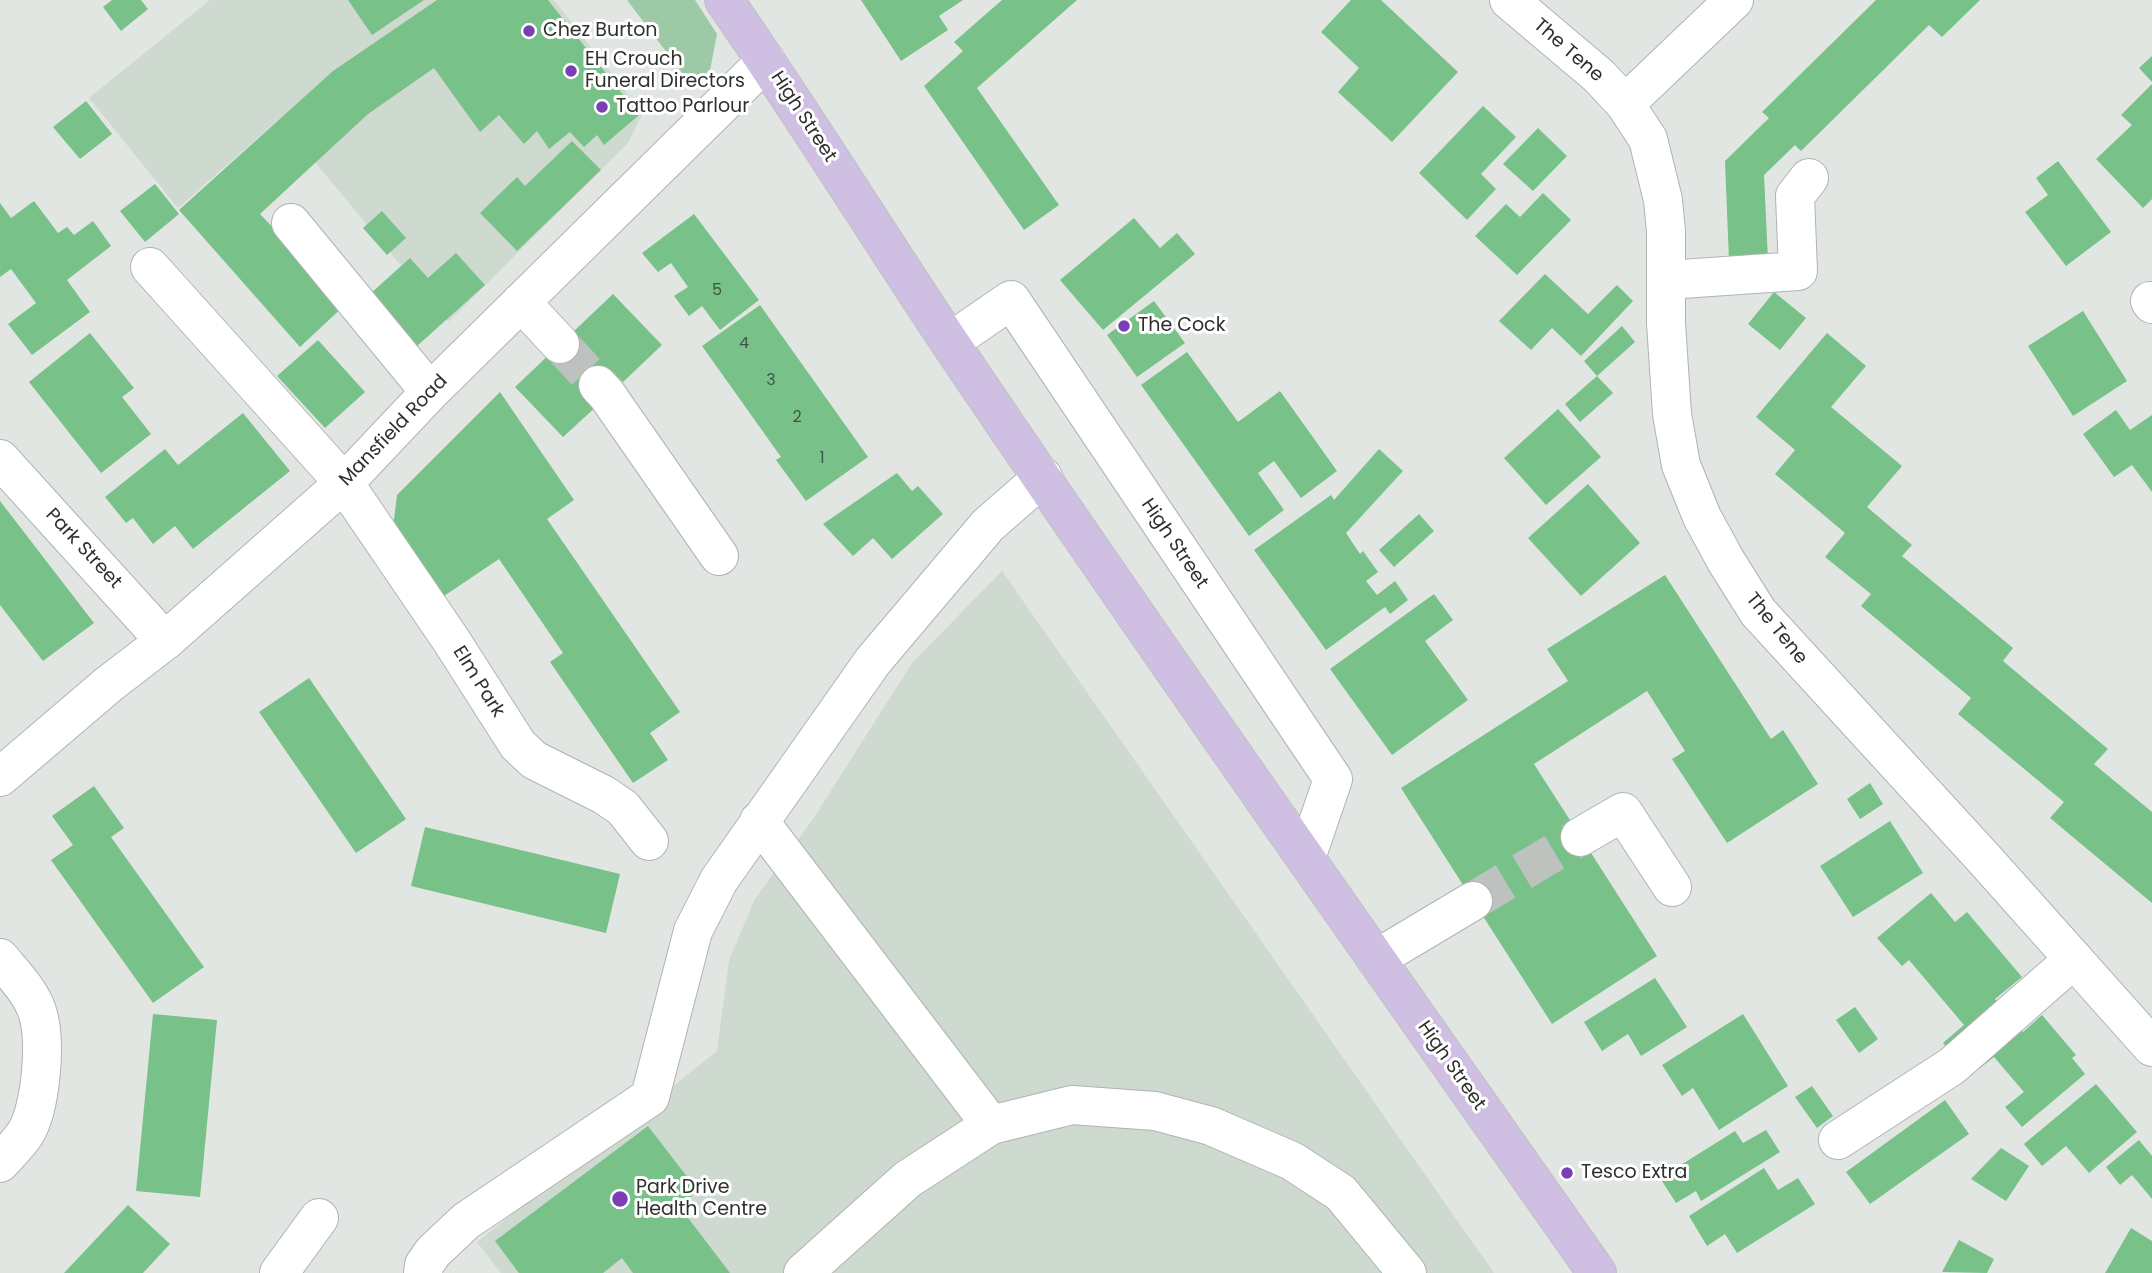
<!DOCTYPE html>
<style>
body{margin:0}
canvas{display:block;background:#e1e6e2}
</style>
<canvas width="2152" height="1273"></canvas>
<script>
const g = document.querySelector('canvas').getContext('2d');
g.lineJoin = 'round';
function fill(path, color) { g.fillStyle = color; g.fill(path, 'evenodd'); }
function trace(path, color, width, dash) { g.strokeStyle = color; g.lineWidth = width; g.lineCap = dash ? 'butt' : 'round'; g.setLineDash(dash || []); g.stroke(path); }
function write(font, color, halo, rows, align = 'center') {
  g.font = font + ' Poppins,sans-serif'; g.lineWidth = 6; g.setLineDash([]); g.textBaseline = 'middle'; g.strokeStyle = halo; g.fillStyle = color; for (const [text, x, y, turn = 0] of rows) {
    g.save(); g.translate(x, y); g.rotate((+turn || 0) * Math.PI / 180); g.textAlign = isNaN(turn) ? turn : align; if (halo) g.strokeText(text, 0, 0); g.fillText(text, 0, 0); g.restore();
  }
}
const built = new Path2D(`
 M 210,0 L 554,0 L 643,113 L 628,143 L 448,322 L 279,119 L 178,208 L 89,98 Z
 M 1002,571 L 1494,1273 L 501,1273 L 477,1242 L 717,1051 L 729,960 L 755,899 L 813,819 L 912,663 Z`);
const green = new Path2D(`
 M 627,0 L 695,0 L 717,34 L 710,70 L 692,86 Z`);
const building = new Path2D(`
 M 112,0 L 141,0 L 148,9 L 121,31 L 103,7 Z
 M 348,0 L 424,0 L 372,35 Z
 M 437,0 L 548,0 L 639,115 L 604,145 L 597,135 L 584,147 L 570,132 L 549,149 L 537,131 L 524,144 L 499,115 L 480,132 L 434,68 L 368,114 L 260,214 L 346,304 L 300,347 L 179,210 L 333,71 Z
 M 861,0 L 963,0 L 939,16 L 948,30 L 901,61 Z
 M 1002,0 L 1077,0 L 977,88 L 1059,205 L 1024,230 L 924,86 L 963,51 L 954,42 Z
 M 1351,0 L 1381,0 L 1458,72 L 1392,142 L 1338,92 L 1359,68 L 1321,32 Z
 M 1876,0 L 1980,0 L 1942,37 L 1929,25 L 1801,151 L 1795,145 L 1764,175 L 1768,260 L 1729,261 L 1725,161 L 1769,118 L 1762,112 Z
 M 2152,56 L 2152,82 L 2139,68 Z
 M 2152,84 L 2152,199 L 2143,208 L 2096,159 L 2132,125 L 2121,115 Z
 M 86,101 L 112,134 L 80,159 L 53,127 Z
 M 1483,106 L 1516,137 L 1481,174 L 1496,189 L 1467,220 L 1419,173 Z
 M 1538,128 L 1567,156 L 1533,191 L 1503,164 Z
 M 572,141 L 601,170 L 517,251 L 480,213 L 517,177 L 525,186 Z
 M 2058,161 L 2111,232 L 2066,266 L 2025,212 L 2048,195 L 2036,178 Z
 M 155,184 L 179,214 L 145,242 L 120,211 Z
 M 1543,193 L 1571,220 L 1517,275 L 1475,236 L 1506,204 L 1520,217 Z
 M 34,201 L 58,233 L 67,227 L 74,235 L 93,221 L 111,246 L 67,280 L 90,312 L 32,355 L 8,324 L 36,303 L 11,269 L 0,277 L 0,203 L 11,218 Z
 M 382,211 L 406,238 L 387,255 L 363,228 Z
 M 694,214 L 759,300 L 720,330 L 702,306 L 689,316 L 674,296 L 688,287 L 671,263 L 658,272 L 642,253 Z
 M 1134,218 L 1160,248 L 1177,233 L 1195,254 L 1103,330 L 1060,280 Z
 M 456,253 L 485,285 L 417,346 L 370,294 L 410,258 L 428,278 Z
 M 1545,274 L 1588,314 L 1617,285 L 1633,301 L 1581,356 L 1552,328 L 1531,350 L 1499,321 Z
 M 1774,292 L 1806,318 L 1780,350 L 1748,324 Z
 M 613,294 L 662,345 L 623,382 L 612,371 L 589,393 L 599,404 L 563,437 L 515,387 Z
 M 1154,301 L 1185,343 L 1137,377 L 1107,335 Z
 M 760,305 L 868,457 L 806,501 L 776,460 L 781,457 L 702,346 Z
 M 2083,311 L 2127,381 L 2073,416 L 2028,346 Z
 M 1622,326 L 1635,342 L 1597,376 L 1584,361 Z
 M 90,333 L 134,388 L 122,397 L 151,434 L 101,473 L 29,382 Z
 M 1827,333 L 1866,366 L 1831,407 L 1902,466 L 1867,507 L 1912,545 L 1902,556 L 2013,648 L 2003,661 L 2108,749 L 2094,764 L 2152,812 L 2152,903 L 2050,818 L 2064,802 L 1958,714 L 1971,698 L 1861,606 L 1871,594 L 1825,557 L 1845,533 L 1775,474 L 1795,450 L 1756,417 Z
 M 318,340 L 365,392 L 325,428 L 277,376 Z
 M 1187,352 L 1238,422 L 1280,391 L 1337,471 L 1301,498 L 1274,461 L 1258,473 L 1284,510 L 1249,536 L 1141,385 Z
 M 1597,376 L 1613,393 L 1580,422 L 1565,404 Z
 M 500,392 L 574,500 L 547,519 L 680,712 L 650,733 L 668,760 L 633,783 L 550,662 L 563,653 L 499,559 L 441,598 L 393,528 L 397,495 Z
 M 1558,409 L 1601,457 L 1546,505 L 1504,458 Z
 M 2116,410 L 2130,430 L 2152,415 L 2152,492 L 2132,465 L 2114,477 L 2083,434 Z
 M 243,413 L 290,471 L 193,549 L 175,526 L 153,544 L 133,518 L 126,523 L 105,497 L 165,449 L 178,465 Z
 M 1379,449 L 1403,471 L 1346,533 L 1360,554 L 1363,551 L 1378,572 L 1366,581 L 1377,595 L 1395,581 L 1408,600 L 1390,614 L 1385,607 L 1326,650 L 1254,550 L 1331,495 L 1334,500 Z
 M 897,473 L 912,491 L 918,486 L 943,514 L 892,559 L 873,538 L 853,556 L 823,524 Z
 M 1588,484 L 1640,543 L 1581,596 L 1528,538 Z
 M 0,501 L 94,623 L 43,661 L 0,605 Z
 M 1419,514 L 1434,531 L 1394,567 L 1379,550 Z
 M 1665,575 L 1771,739 L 1783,730 L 1818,784 L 1727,843 L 1672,759 L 1685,751 L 1647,691 L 1534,764 L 1657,956 L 1552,1024 L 1401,788 L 1568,681 L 1547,649 Z
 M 1434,594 L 1453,620 L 1425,641 L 1468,700 L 1392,755 L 1330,669 Z
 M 309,678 L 406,819 L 356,853 L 259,712 Z
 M 1870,783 L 1883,804 L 1860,819 L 1847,799 Z
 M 94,786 L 124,828 L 111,837 L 204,967 L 153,1003 L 51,860 L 73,845 L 52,816 Z
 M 1890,821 L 1923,873 L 1853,917 L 1820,866 Z
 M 425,827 L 620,874 L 606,933 L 411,886 Z
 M 1931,893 L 1955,922 L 1967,912 L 2022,977 L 1995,999 L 2023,1032 L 2042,1015 L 2076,1055 L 2072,1058 L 2085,1074 L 2022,1127 L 2005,1107 L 2024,1092 L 1994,1057 L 1971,1075 L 1943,1043 L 1964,1025 L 1909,960 L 1902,966 L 1877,938 Z
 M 1655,978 L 1687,1027 L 1641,1056 L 1628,1034 L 1602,1051 L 1584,1022 Z
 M 1855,1007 L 1878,1039 L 1859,1053 L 1836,1020 Z
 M 153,1014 L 217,1020 L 200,1197 L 136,1191 Z
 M 1743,1014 L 1788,1086 L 1719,1130 L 1693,1088 L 1682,1096 L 1662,1065 Z
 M 2096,1084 L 2137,1132 L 2089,1173 L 2066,1146 L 2042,1166 L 2024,1144 Z
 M 1812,1086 L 1833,1116 L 1817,1128 L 1795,1097 Z
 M 1945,1100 L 1969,1134 L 1870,1204 L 1846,1172 Z
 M 648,1126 L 698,1191 L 679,1206 L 730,1273 L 633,1273 L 622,1258 L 603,1273 L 519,1273 L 495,1241 Z
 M 1766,1130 L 1780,1152 L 1701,1201 L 1696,1191 L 1676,1203 L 1660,1178 L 1735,1131 L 1743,1143 Z
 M 2139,1140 L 2152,1156 L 2152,1199 L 2132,1175 L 2120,1185 L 2106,1167 Z
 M 2001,1148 L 2029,1166 L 2006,1201 L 1971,1179 Z
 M 1764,1168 L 1778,1190 L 1798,1178 L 1815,1204 L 1737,1253 L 1725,1234 L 1707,1246 L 1689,1216 Z
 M 128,1205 L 170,1244 L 143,1273 L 64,1273 Z
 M 2131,1228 L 2152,1241 L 2152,1273 L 2105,1273 Z
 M 1959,1240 L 1994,1259 L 1987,1273 L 1942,1272 Z`);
const minorTunnel = new Path2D(`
 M 560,344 L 598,385
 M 1473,901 L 1580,837`);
const minor = new Path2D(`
 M 1509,0 L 1599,76 L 1625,104 L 1648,139 L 1663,200 L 1666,231 L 1666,323 L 1672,414 L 1681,465 L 1702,517 L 1726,561 L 1758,612 L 1987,862 L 2152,1047
 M 1625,104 L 1734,0
 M 291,223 L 430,392
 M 150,267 L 344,483 L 451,640 L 518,745 L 534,760 L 604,795 L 623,808 L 649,841
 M 1667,280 L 1798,271 L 1795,196 L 1809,178
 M 2150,301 L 2152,304
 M 521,302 L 560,344
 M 950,342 L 1011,300 L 1333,779 L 1306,858
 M 598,385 L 607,395 L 719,556
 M 0,459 L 165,641
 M 0,777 L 109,684 L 165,641 L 344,483 L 430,392 L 766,61
 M 759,821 L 991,1125
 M 1580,837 L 1623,812 L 1672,887
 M 0,958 C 13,974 30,991 37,1011 C 47,1040 41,1109 25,1134 C 18,1144 8,1154 0,1163
 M 1376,959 L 1473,901
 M 1838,1140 L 1952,1066 L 2074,959
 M 279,1273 L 319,1218
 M 423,1273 L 424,1265 L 433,1252 L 466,1221 L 650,1097 L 693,931 L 719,880 L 873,661 L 988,525 L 1043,477
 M 803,1273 L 908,1179 L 991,1125 L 1072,1105 L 1155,1111 L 1211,1126 L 1292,1161 L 1341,1193 L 1407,1273`);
const major = new Path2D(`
 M 724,0 C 802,112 874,229 950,343 C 1161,656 1380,964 1597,1273`);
const markers = [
 [529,31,7,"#7b3fb5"],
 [571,71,7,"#7b3fb5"],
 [602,107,7,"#7b3fb5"],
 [1124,326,7,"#7b3fb5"],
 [1567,1173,7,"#7b3fb5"],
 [620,1199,9,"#7b3fb5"]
];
const numberNames = [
 ["5",717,291],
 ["4",744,344],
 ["3",771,381],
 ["2",797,418],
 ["1",822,459]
];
const poiNames = [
 ["Chez Burton",543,31],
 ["EH Crouch",585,60],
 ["Funeral Directors",585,82],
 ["Tattoo Parlour",616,107],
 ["The Cock",1138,326],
 ["Tesco Extra",1581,1173],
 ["Park Drive",636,1188],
 ["Health Centre",636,1210]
];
const streetNames = [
 ["The Tene",1568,51,41],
 ["High Street",803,117,57],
 ["Mansfield Road",394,431,-46],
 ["High Street",1174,544,56],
 ["Park Street",83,549,47],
 ["The Tene",1776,629,51],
 ["Elm Park",478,682,58],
 ["High Street",1451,1066,55]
];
fill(built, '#ced9d0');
fill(green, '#9ec9a6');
fill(building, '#78c189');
trace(minorTunnel, '#bdc2be', 38, [38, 19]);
trace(minor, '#b0b4b1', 40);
trace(major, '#c0c1c0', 40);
trace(minor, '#fff', 38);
trace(major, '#cebfe3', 38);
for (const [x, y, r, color] of markers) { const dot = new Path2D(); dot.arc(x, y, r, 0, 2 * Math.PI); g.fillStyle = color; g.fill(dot); trace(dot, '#fff', 2.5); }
write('16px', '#405445', null, numberNames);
write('19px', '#2e302e', '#fff', poiNames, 'left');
write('19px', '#2e302e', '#fff', streetNames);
</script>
